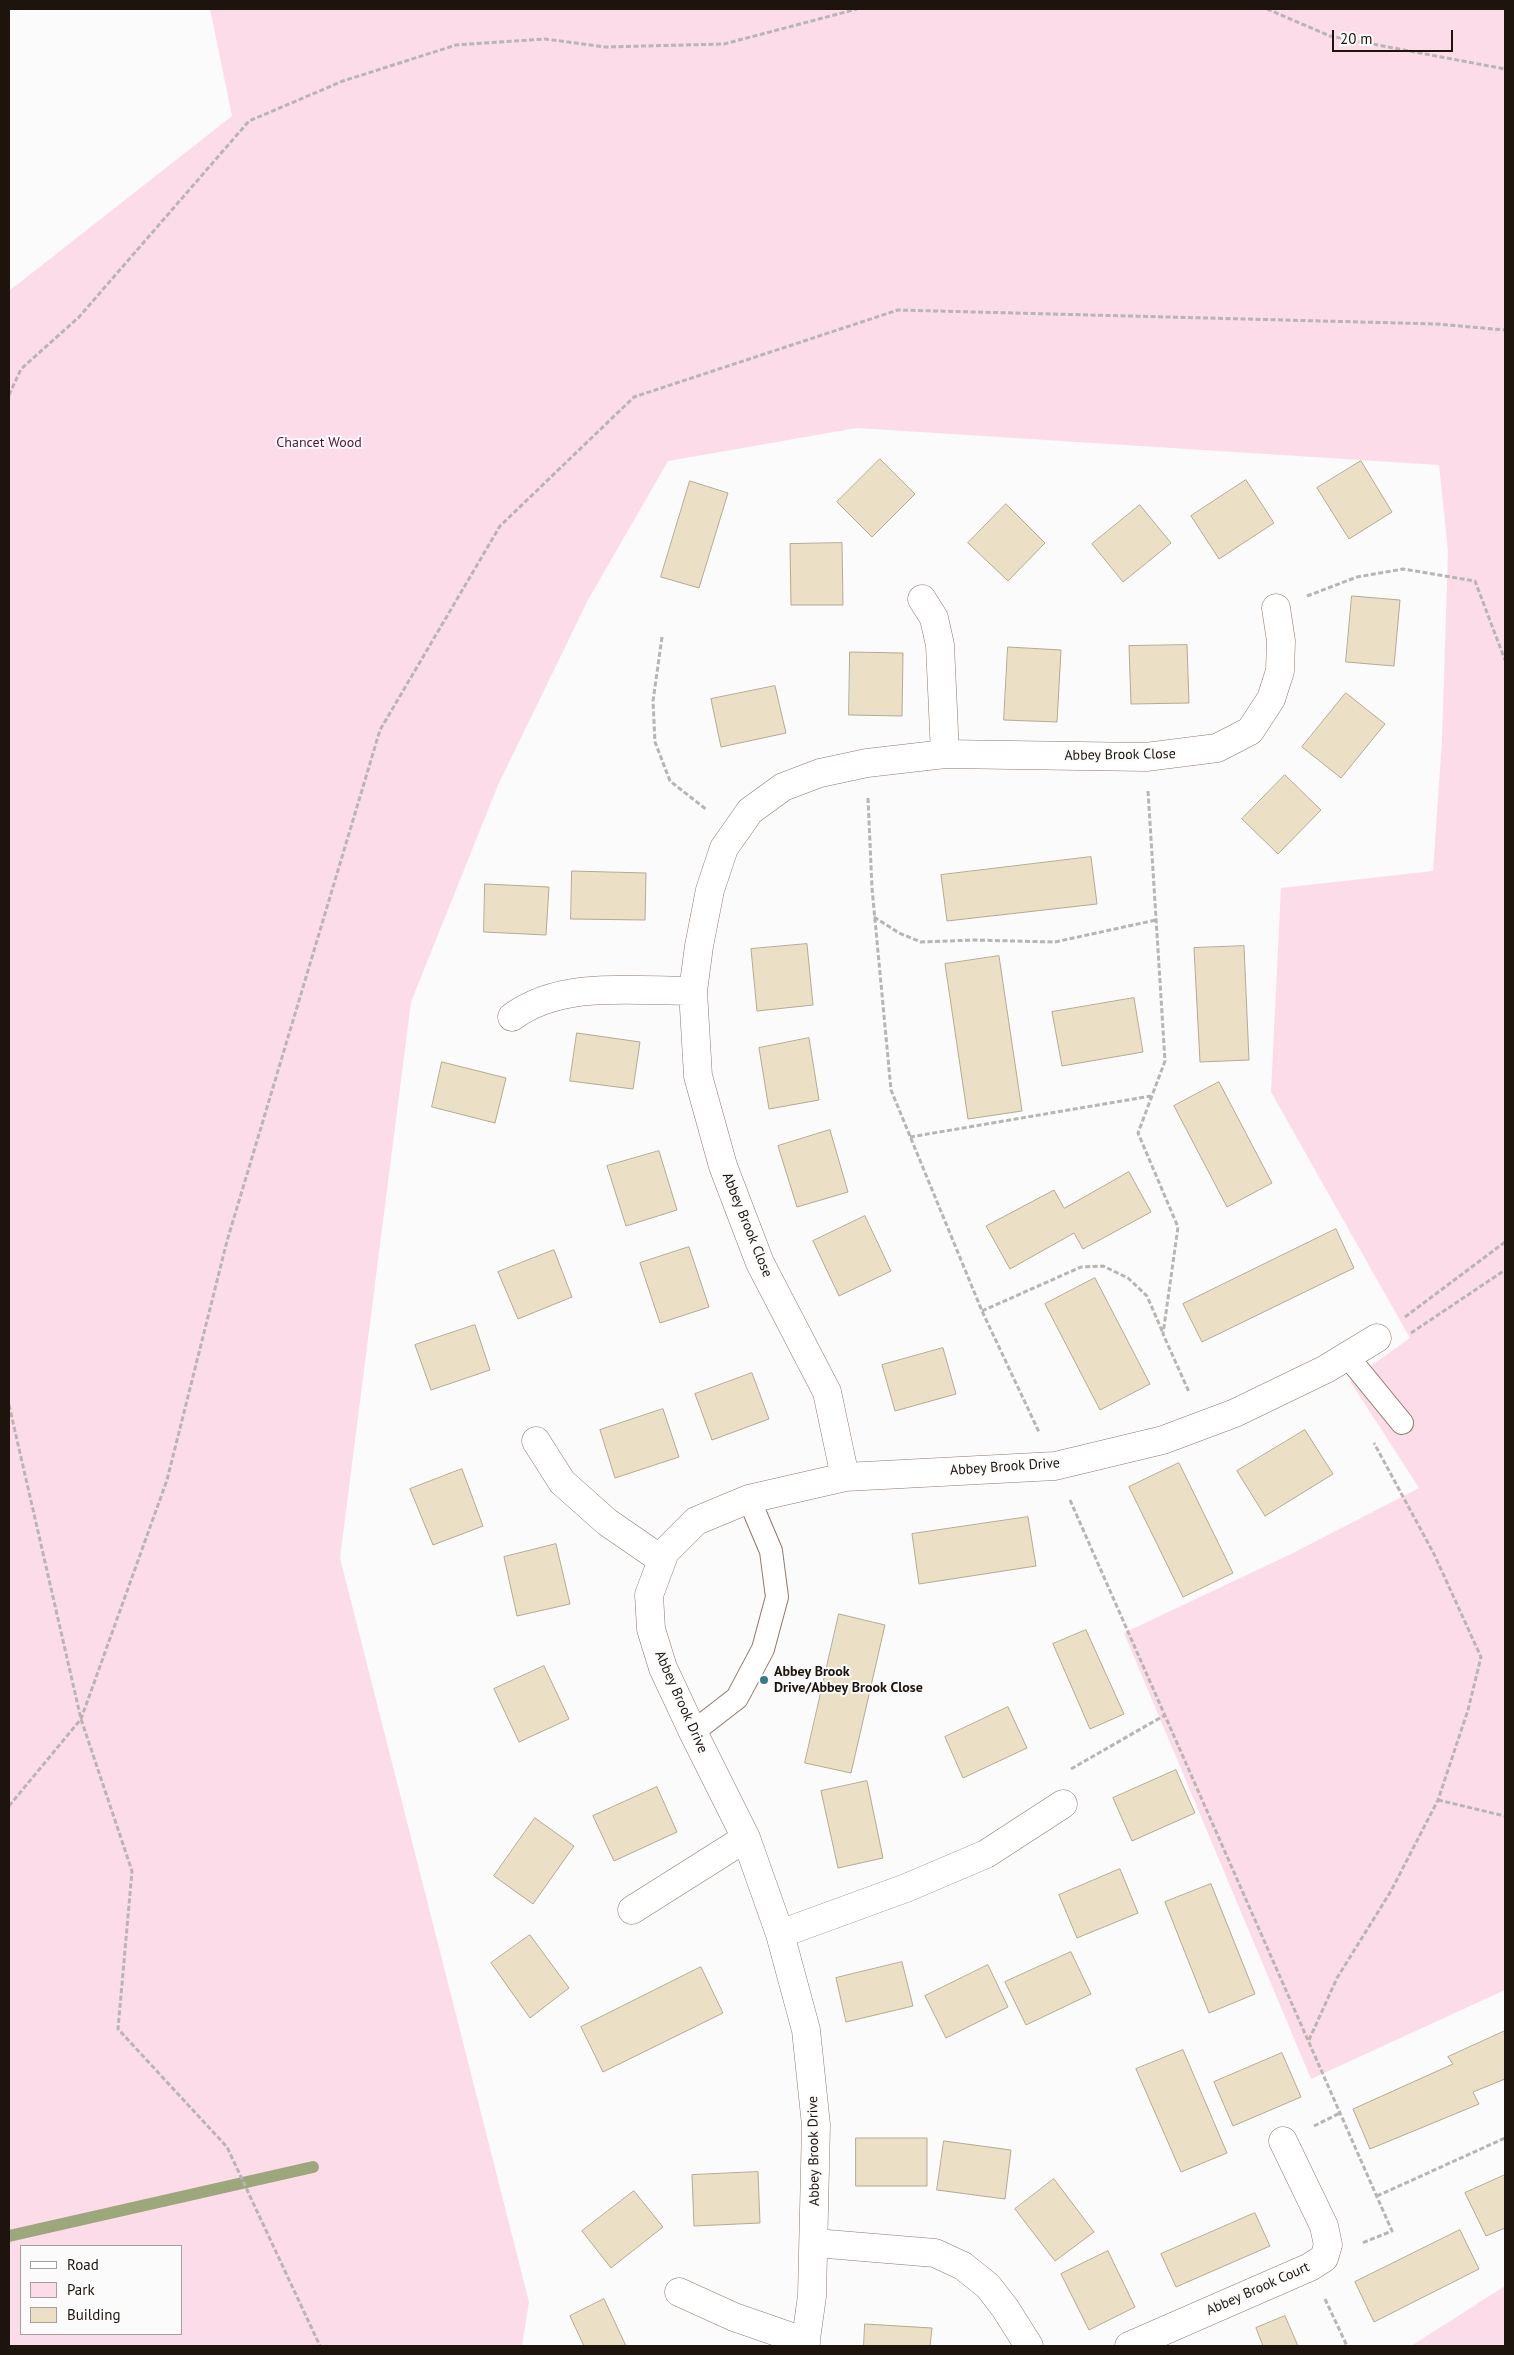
<!DOCTYPE html>
<style>
body{margin:0}
#map{position:relative;width:1514px;height:2355px;overflow:hidden;background:#fbfbfb;font-family:"PT Sans",sans-serif}
canvas{display:block}
.frame{position:absolute;inset:0;border:10px solid #1c140d;pointer-events:none}
.legend{position:absolute;left:20px;top:2245px;width:162px;height:90px;box-sizing:border-box;background:#fbfbfb;border:1px solid #a29f9c;margin:0;padding:6px 9px;list-style:none;font-size:15px;color:#1c140d}
.legend li{display:flex;align-items:center;gap:10px;height:25px}
.legend b{width:25px;border:1px solid #a29f9c}
.scale{position:absolute;left:1332px;top:30px;width:121px;height:22px;box-sizing:border-box;border:2px solid #1c140d;border-top:0;padding-left:6px;font-size:15px;line-height:18px;white-space:nowrap;color:#1c140d;-webkit-text-stroke:4px #fbfbfb;paint-order:stroke}
</style>
<div id="map">
<canvas width="1514" height="2355"></canvas>
<div class="frame"></div>
<ul class="legend">
<li><b style="height:6px;background:#fff"></b>Road</li>
<li><b style="height:14px;background:#fddce9"></b>Park</li>
<li><b style="height:14px;background:#ebe0c5"></b>Building</li>
</ul>
<div class="scale">20 m</div>
</div>
<script>
const g = document.querySelector('canvas').getContext('2d');
g.lineJoin = 'round';
function fill(path, color) { g.fillStyle = color; g.fill(path, 'evenodd'); }
function trace(path, color, width, dash) { g.strokeStyle = color; g.lineWidth = width; g.lineCap = dash ? 'butt' : 'round'; g.setLineDash(dash || []); g.stroke(path); }
function write(font, color, halo, rows, align = 'center') {
  g.font = font + ' "PT Sans",sans-serif'; g.lineWidth = 4; g.setLineDash([]); g.textBaseline = 'middle'; g.strokeStyle = halo; g.fillStyle = color; for (const [text, x, y, turn = 0] of rows) {
    g.save(); g.translate(x, y); g.rotate((+turn || 0) * Math.PI / 180); g.textAlign = isNaN(turn) ? turn : align; if (halo) g.strokeText(text, 0, 0); g.fillText(text, 0, 0); g.restore();
  }
}
const green = new Path2D(`
 M 210,9 L 1505,9 L 1505,1990 L 1311,2079 L 1124,1633 L 1293,1553 L 1419,1488 L 1350,1381 L 1410,1338 L 1271,1092 L 1281,888 L 1433,871 L 1442,740 L 1448,551 L 1439,465 L 857,428 L 668,461 L 588,600 L 498,785 L 411,1002 L 340,1558 L 529,2302 L 522,2346 L 9,2346 L 9,291 L 232,116 ZM 21,2246 L 181,2246 L 181,2334 L 21,2334 Z
 M 1505,2286 L 1505,2346 L 1411,2346 Z`);
const stream = new Path2D(`
 M 9,2236 L 313,2167`);
const building = new Path2D(`
 M 880,459 L 915,494 L 872,537 L 837,502 Z
 M 1361,461 L 1392,512 L 1349,539 L 1317,488 Z
 M 1246,480 L 1274,523 L 1219,559 L 1191,516 Z
 M 690,481 L 728,493 L 699,588 L 661,577 Z
 M 1006,504 L 1045,543 L 1008,581 L 968,543 Z
 M 1140,505 L 1171,543 L 1123,582 L 1092,544 Z
 M 842,543 L 843,605 L 791,605 L 790,544 Z
 M 1352,596 L 1400,600 L 1394,666 L 1346,662 Z
 M 1187,645 L 1189,703 L 1131,704 L 1129,646 Z
 M 1008,647 L 1061,650 L 1057,722 L 1004,720 Z
 M 850,652 L 903,653 L 902,716 L 849,715 Z
 M 775,686 L 786,733 L 721,747 L 711,699 Z
 M 1346,693 L 1385,724 L 1341,778 L 1302,747 Z
 M 1285,775 L 1321,810 L 1278,854 L 1242,819 Z
 M 1091,857 L 1097,904 L 947,921 L 941,875 Z
 M 572,871 L 646,873 L 645,920 L 571,919 Z
 M 485,884 L 549,887 L 546,935 L 484,932 Z
 M 807,944 L 813,1005 L 757,1011 L 751,949 Z
 M 1244,946 L 1249,1060 L 1200,1062 L 1194,948 Z
 M 999,956 L 1022,1111 L 968,1119 L 945,964 Z
 M 1134,998 L 1143,1052 L 1062,1066 L 1052,1012 Z
 M 577,1033 L 640,1042 L 633,1089 L 570,1081 Z
 M 809,1038 L 819,1100 L 769,1109 L 759,1048 Z
 M 442,1062 L 506,1078 L 495,1123 L 432,1107 Z
 M 1219,1082 L 1272,1183 L 1227,1207 L 1174,1106 Z
 M 830,1130 L 848,1192 L 797,1207 L 778,1146 Z
 M 659,1151 L 677,1210 L 626,1226 L 607,1166 Z
 M 1129,1172 L 1151,1212 L 1083,1249 L 1074,1233 L 1010,1269 L 986,1226 L 1054,1190 L 1064,1208 Z
 M 865,1216 L 891,1271 L 839,1296 L 813,1241 Z
 M 1336,1229 L 1354,1268 L 1202,1342 L 1183,1304 Z
 M 689,1247 L 709,1307 L 660,1323 L 640,1263 Z
 M 554,1250 L 572,1297 L 518,1319 L 498,1272 Z
 M 1095,1278 L 1150,1384 L 1100,1410 L 1045,1304 Z
 M 475,1325 L 490,1370 L 431,1390 L 415,1345 Z
 M 943,1348 L 956,1394 L 895,1411 L 882,1365 Z
 M 752,1373 L 769,1419 L 712,1440 L 695,1394 Z
 M 663,1409 L 679,1457 L 615,1478 L 600,1430 Z
 M 1305,1430 L 1333,1474 L 1265,1516 L 1237,1471 Z
 M 1179,1463 L 1233,1573 L 1183,1597 L 1129,1487 Z
 M 462,1469 L 483,1526 L 433,1545 L 410,1489 Z
 M 1028,1517 L 1036,1566 L 919,1584 L 912,1534 Z
 M 556,1544 L 570,1604 L 517,1616 L 504,1557 Z
 M 839,1614 L 885,1625 L 851,1773 L 805,1763 Z
 M 1086,1630 L 1124,1714 L 1090,1729 L 1053,1644 Z
 M 544,1666 L 569,1719 L 519,1742 L 494,1689 Z
 M 1008,1707 L 1027,1748 L 963,1778 L 945,1737 Z
 M 1176,1770 L 1195,1813 L 1132,1841 L 1113,1798 Z
 M 867,1781 L 883,1858 L 838,1868 L 821,1791 Z
 M 657,1787 L 677,1832 L 614,1861 L 593,1816 Z
 M 535,1818 L 574,1846 L 533,1904 L 494,1876 Z
 M 1120,1869 L 1138,1913 L 1077,1938 L 1059,1895 Z
 M 1211,1884 L 1255,1994 L 1209,2013 L 1165,1902 Z
 M 530,1935 L 569,1988 L 530,2018 L 491,1963 Z
 M 1071,1952 L 1091,1994 L 1026,2025 L 1005,1982 Z
 M 902,1962 L 913,2006 L 846,2022 L 836,1978 Z
 M 988,1965 L 1008,2007 L 946,2038 L 925,1996 Z
 M 701,1967 L 723,2013 L 603,2072 L 581,2027 Z
 M 1505,2031 L 1505,2079 L 1473,2092 L 1479,2104 L 1370,2149 L 1353,2109 L 1453,2064 L 1448,2057 Z
 M 1183,2050 L 1227,2153 L 1181,2172 L 1136,2069 Z
 M 1282,2053 L 1301,2097 L 1233,2126 L 1214,2082 Z
 M 856,2138 L 927,2138 L 927,2186 L 856,2186 Z
 M 944,2141 L 1011,2150 L 1005,2199 L 937,2190 Z
 M 758,2172 L 760,2223 L 694,2226 L 692,2175 Z
 M 1505,2175 L 1505,2228 L 1486,2236 L 1465,2193 Z
 M 1054,2179 L 1094,2232 L 1055,2261 L 1015,2209 Z
 M 634,2191 L 663,2227 L 611,2268 L 582,2231 Z
 M 1255,2213 L 1270,2246 L 1176,2287 L 1161,2254 Z
 M 1460,2230 L 1479,2269 L 1374,2322 L 1355,2282 Z
 M 1108,2251 L 1135,2307 L 1089,2330 L 1061,2274 Z
 M 604,2299 L 626,2346 L 584,2346 L 570,2316 Z
 M 1285,2316 L 1298,2346 L 1263,2346 L 1256,2328 Z
 M 865,2324 L 932,2328 L 930,2346 L 864,2346 Z`);
const path = new Path2D(`
 M 1267,9 L 1330,36 L 1505,69
 M 9,395 L 21,369 L 79,317 L 249,121 L 343,81 L 456,45 L 545,39 L 605,47 L 724,44 L 857,9
 M 1307,596 L 1357,577 L 1403,569 L 1475,581 L 1505,660
 M 662,637 L 653,701 L 655,742 L 670,781 L 707,810
 M 1148,791 L 1165,1061 L 1138,1133 L 1178,1227 L 1163,1334 L 1189,1392
 M 868,798 L 872,888 L 891,1090 L 982,1311 L 1039,1432
 M 874,917 L 899,933 L 921,942 L 974,940 L 1055,942 L 1156,920
 M 910,1137 L 1151,1096
 M 982,1311 L 1081,1267 L 1103,1266 L 1128,1278 L 1147,1296 L 1163,1333
 M 1405,1317 L 1505,1242
 M 1411,1333 L 1505,1270
 M 9,1405 L 81,1719 L 132,1871 L 118,2029 L 227,2147 L 320,2346
 M 1070,1500 L 1392,2231 L 1362,2243
 M 1071,1769 L 1165,1715
 M 1438,1800 L 1505,1816
 M 9,1806 L 81,1719 L 167,1480 L 227,1241 L 380,730 L 500,526 L 634,397 L 898,310 L 1437,324 L 1505,330
 M 1309,2040 L 1337,1978 L 1391,1891 L 1438,1800 L 1468,1710 L 1481,1657 L 1434,1554 L 1374,1443
 M 1314,2126 L 1340,2113
 M 1377,2196 L 1505,2138
 M 1325,2299 L 1347,2346`);
const lane = new Path2D(`
 M 1348,1357 L 1402,1423
 M 693,1732 L 737,1698 L 763,1649 L 777,1597 L 771,1551 L 749,1499`);
const street = new Path2D(`
 M 922,599 L 934,618 L 940,645 L 945,754
 M 512,1017 C 562,980 634,991 693,991
 M 536,1441 L 562,1482 L 607,1522 L 662,1560
 M 845,1477 L 827,1392 L 760,1263 L 723,1166 L 698,1076 L 693,991 L 699,946 L 710,890 L 724,848 L 750,811 L 783,787 L 820,773 L 867,763 L 945,754 L 1146,757 L 1217,748 L 1250,731 L 1271,699 L 1280,671 L 1281,641 L 1276,608
 M 632,1910 L 746,1838
 M 780,1934 L 906,1888 L 986,1854 L 1063,1804
 M 815,2243 L 935,2253 L 963,2266 L 988,2286 L 1005,2308 L 1029,2346
 M 679,2292 L 734,2317 L 806,2342
 M 805,2346 L 812,2296 L 816,2125 L 806,2030 L 780,1934 L 746,1838 L 693,1732 L 663,1668 L 651,1629 L 649,1595 L 665,1552 L 696,1521 L 749,1499 L 845,1477 L 1055,1466 L 1163,1440 L 1235,1413 L 1326,1369 L 1377,1338
 M 1129,2346 L 1310,2267 L 1324,2258 L 1328,2245 L 1324,2226 L 1283,2141`);
const markers = [
 [764,1680,5,"#38798b"]
];
const parkNames = [
 ["Chancet Wood",319,443]
];
const streetNames = [
 ["Abbey Brook Close",1120,755,-1],
 ["Abbey Brook Close",747,1225,68],
 ["Abbey Brook Drive",1005,1467,-4],
 ["Abbey Brook Drive",681,1702,66],
 ["Abbey Brook Drive",814,2151,-91],
 ["Abbey Brook Court",1258,2289,-24]
];
const poiNames = [
 ["Abbey Brook",774,1672],
 ["Drive/Abbey Brook Close",774,1688]
];
fill(green, '#fddce9');
trace(stream, '#9da77c', 12);
fill(building, '#ebe0c5');
trace(building, '#b4aa91', 1);
trace(lane, '#907869', 24);
trace(street, '#907869', 29);
trace(path, '#b8b5b3', 3, [5, 2.5]);
trace(lane, '#fff', 22);
trace(street, '#fff', 28);
for (const [x, y, r, color] of markers) { const dot = new Path2D(); dot.arc(x, y, r, 0, 2 * Math.PI); g.fillStyle = color; g.fill(dot); trace(dot, '#fbfbfb', 2); }
write('14px', '#59133a', '#fbfbfb', parkNames);
write('14px', '#1c140d', '#fbfbfb', streetNames);
write('bold 14px', '#1c140d', '#fbfbfb', poiNames, 'left');
</script>
